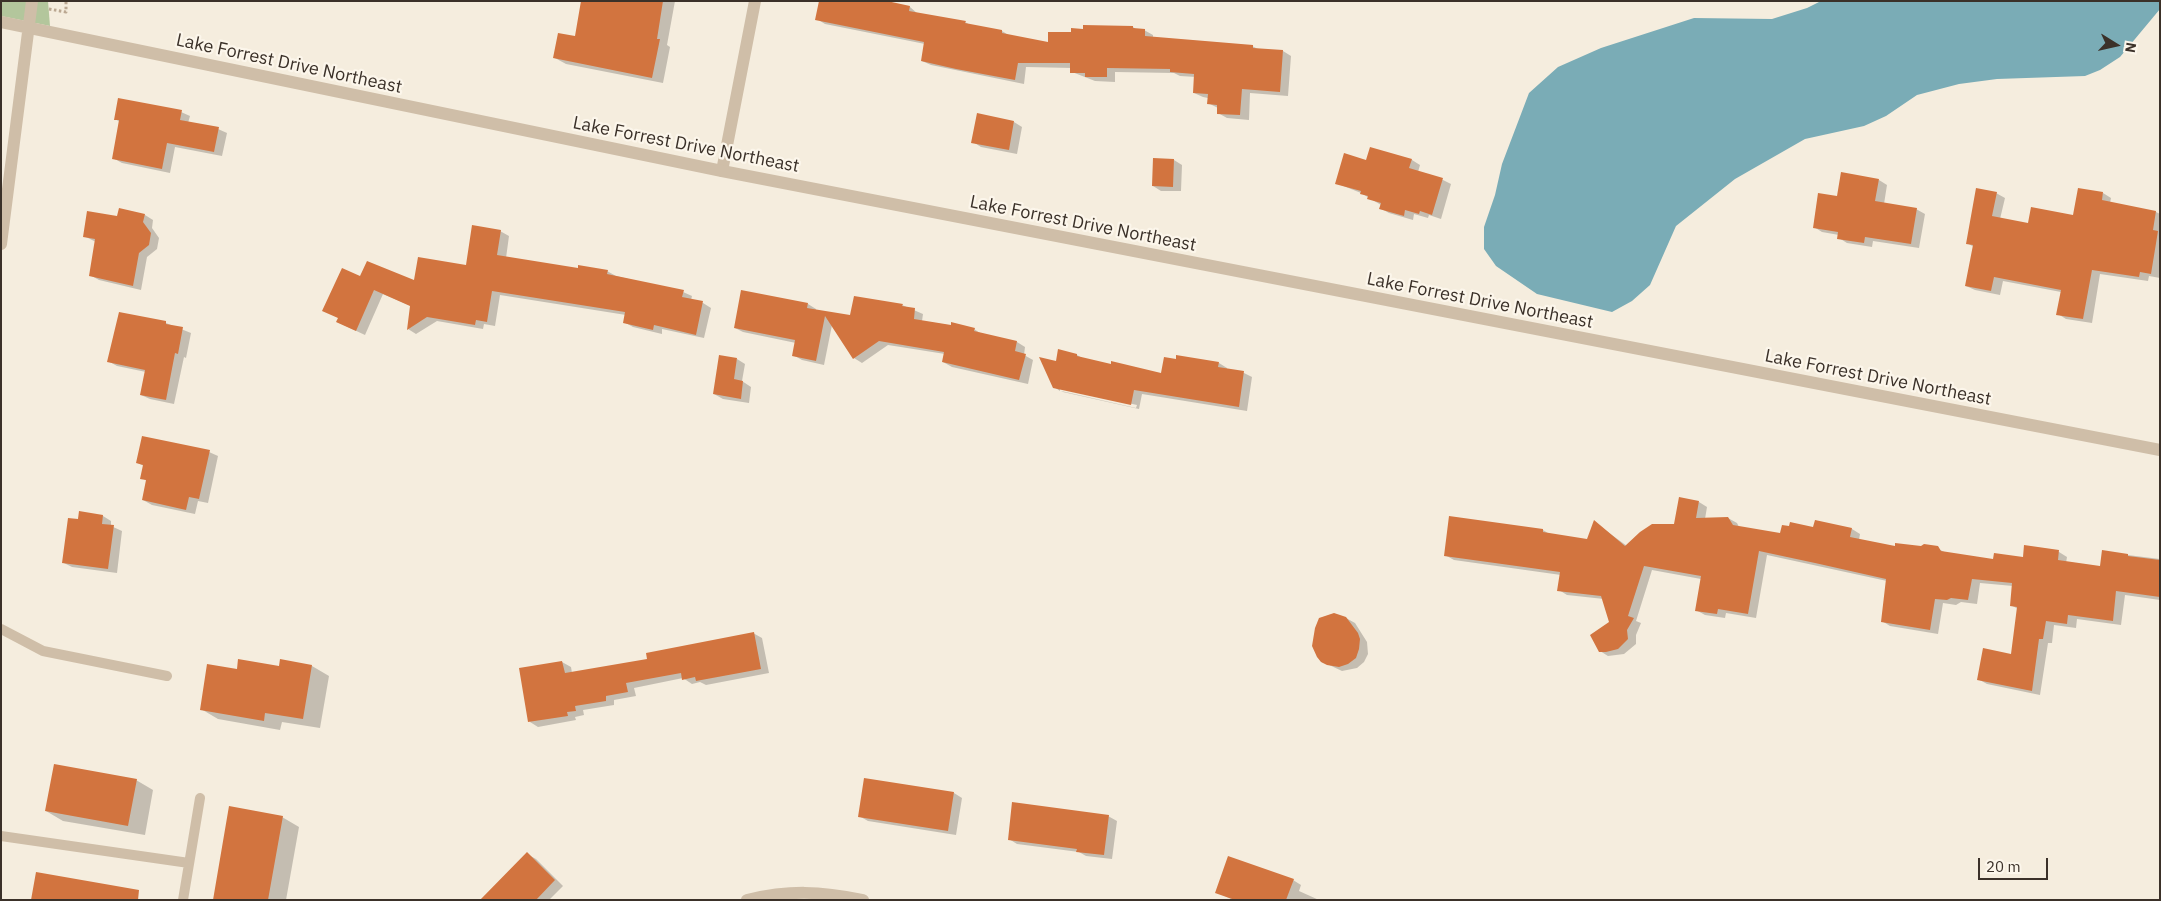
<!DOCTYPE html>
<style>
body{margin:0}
#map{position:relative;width:2161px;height:901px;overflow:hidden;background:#f5edde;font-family:"IBM Plex Sans",sans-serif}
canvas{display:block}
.frame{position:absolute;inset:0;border:2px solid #3b3129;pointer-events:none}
.north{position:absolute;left:2091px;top:20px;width:50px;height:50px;-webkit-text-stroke:4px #fcf6eb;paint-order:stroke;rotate:100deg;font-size:14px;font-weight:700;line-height:20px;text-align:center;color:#3b3129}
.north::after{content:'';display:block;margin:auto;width:18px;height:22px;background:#3b3129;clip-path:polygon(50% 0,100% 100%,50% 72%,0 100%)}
.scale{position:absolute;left:1978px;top:858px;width:70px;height:22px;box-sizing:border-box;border:2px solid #3b3129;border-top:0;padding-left:6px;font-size:15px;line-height:18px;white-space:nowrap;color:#3b3129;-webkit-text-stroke:4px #fcf6eb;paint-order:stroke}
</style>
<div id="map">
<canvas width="2161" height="901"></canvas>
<div class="frame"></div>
<div class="north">N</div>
<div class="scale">20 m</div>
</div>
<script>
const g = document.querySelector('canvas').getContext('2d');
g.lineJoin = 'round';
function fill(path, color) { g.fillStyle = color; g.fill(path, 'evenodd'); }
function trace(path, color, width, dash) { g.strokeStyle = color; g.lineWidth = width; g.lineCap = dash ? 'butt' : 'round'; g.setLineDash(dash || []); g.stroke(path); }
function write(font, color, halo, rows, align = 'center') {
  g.font = font + ' "IBM Plex Sans",sans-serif'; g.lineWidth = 4.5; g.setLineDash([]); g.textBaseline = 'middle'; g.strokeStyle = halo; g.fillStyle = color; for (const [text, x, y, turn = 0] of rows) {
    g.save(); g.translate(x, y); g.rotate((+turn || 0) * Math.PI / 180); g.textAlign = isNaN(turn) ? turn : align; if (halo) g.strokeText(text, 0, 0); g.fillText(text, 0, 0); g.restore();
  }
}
const green = new Path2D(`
 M 1,1 L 48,1 L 50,26 L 1,16 Z`);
const water = new Path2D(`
 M 1821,1 L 2160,1 L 2160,9 L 2120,57 L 2100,70 L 2085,76 L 1997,79 L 1959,84 L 1917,95 L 1886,116 L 1864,126 L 1805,139 L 1735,179 L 1676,226 L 1650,285 L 1632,301 L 1612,312 L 1537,294 L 1496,266 L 1484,249 L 1484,227 L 1495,195 L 1502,164 L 1529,93 L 1558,67 L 1601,48 L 1694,18 L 1772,19 L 1807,8 Z`);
const shadow = new Path2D(`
 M 583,1 L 675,1 L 667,45 L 670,47 L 663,83 L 566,64 L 555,58 L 576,37 Z
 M 880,1 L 910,7 L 918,14 L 965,22 L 970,25 L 1002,31 L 1010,36 L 1049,43 L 1072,34 L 1133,27 L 1137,30 L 1144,30 L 1153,35 L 1153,38 L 1252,46 L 1258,49 L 1283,51 L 1291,56 L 1288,96 L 1250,93 L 1249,120 L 1227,118 L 1218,113 L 1218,108 L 1208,103 L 1208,98 L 1203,97 L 1194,93 L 1196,77 L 1180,76 L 1174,73 L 1115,72 L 1115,82 L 1095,81 L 1072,72 L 1072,68 L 1026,67 L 1024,84 L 931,65 L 922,61 L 925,44 L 825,24 L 817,19 Z
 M 181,112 L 190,116 L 188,123 L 218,129 L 227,133 L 222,156 L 175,147 L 170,173 L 122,163 L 113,158 L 120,122 L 115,119 Z
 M 1014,122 L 1022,127 L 1017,154 L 981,147 L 973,142 Z
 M 1371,148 L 1412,160 L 1420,165 L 1418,172 L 1443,180 L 1451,184 L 1441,219 L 1429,215 L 1428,218 L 1414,214 L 1413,220 L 1389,213 L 1380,208 L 1381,205 L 1361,193 L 1336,183 L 1367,161 Z
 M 1174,160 L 1182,165 L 1181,191 L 1161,191 L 1153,186 Z
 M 1879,180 L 1887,185 L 1884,204 L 1916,209 L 1925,214 L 1919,248 L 1873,241 L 1872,247 L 1847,243 L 1839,238 L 1839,235 L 1822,232 L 1814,227 L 1838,197 Z
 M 1996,193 L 2005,198 L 2000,219 L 2029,225 L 2074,216 L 2103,193 L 2111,198 L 2110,203 L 2156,212 L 2160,214 L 2160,278 L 2149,276 L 2148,281 L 2100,274 L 2092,323 L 2066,319 L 2058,314 L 2061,292 L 2003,281 L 2000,295 L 1975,290 L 1966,286 L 1974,247 L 1967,243 Z
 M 145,215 L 153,220 L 152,228 L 159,238 L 157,249 L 147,257 L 141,290 L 99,280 L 90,275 L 96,242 L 84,236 Z
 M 500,231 L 509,236 L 506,258 L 579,269 L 607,271 L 616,276 L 683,292 L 692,296 L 691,300 L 703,303 L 711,308 L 704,338 L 662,329 L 662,334 L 633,327 L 624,322 L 626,315 L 500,295 L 495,326 L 484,324 L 483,329 L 437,321 L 416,334 L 408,329 L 411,306 L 383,294 L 365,335 L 337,322 L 339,318 L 324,311 L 361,278 L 415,282 L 467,266 Z
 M 808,304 L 816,309 L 816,311 L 851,317 L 902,305 L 923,314 L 922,321 L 974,329 L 983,335 L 1017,342 L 1025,347 L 1024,355 L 1033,360 L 1028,384 L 952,367 L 943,362 L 945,354 L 888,345 L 862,363 L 854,358 L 832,325 L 824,365 L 802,360 L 793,355 L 796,343 L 743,332 L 735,328 Z
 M 166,323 L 191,333 L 186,358 L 184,357 L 174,404 L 150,399 L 141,395 L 146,372 L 117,366 L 108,361 Z
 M 1077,355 L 1084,359 L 1162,375 L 1219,363 L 1227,368 L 1227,370 L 1244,373 L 1252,377 L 1247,411 L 1142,394 L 1139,409 L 1063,392 L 1061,391 L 1136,408 L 1137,405 L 1060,388 L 1060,391 L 1054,387 L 1057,362 Z
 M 737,359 L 745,364 L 742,381 L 751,387 L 749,403 L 723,399 L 714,394 Z
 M 209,452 L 218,456 L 208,503 L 198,501 L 195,514 L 152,505 L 143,500 L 147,481 L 142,478 L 144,466 L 138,463 Z
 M 1699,502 L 1707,507 L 1705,519 L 1728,518 L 1737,523 L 1739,527 L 1781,534 L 1814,528 L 1852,529 L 1860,534 L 1859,540 L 1896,547 L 1937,548 L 1946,553 L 1994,561 L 2024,558 L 2025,546 L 2059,552 L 2067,557 L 2066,563 L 2101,568 L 2103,552 L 2160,559 L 2160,600 L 2125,595 L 2121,625 L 2077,619 L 2076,628 L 2054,625 L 2052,643 L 2048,643 L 2040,695 L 1987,684 L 1978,679 L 2013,655 L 2018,609 L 2011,605 L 2013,586 L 1980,583 L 1977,604 L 1961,602 L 1956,605 L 1943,603 L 1938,634 L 1890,626 L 1882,621 L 1887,581 L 1767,555 L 1756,618 L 1726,613 L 1725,618 L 1705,615 L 1696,610 L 1701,579 L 1652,570 L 1636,621 L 1641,623 L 1636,635 L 1636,644 L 1624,654 L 1608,656 L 1600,651 L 1611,622 L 1604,599 L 1567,595 L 1559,590 L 1561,575 L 1454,560 L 1445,555 L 1450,518 L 1543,530 L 1551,535 L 1588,540 L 1594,522 L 1627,546 L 1675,525 Z
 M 80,513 L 103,516 L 111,521 L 111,526 L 122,531 L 117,573 L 72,567 L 64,563 Z
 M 1346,618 L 1355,623 L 1367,642 L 1368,654 L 1364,662 L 1357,668 L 1342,671 L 1325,663 Z
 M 753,633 L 762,638 L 769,673 L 706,685 L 700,682 L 692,684 L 683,678 L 634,688 L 636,696 L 614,700 L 614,705 L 583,710 L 584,715 L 575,717 L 576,720 L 538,727 L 530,722 L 562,662 L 571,667 L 572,673 L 648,660 Z
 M 281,661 L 312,666 L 329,676 L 320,728 L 282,722 L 280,730 L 218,719 L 201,709 L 280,667 Z
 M 136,780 L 153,790 L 145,835 L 63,821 L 46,811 Z
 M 954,793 L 962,798 L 956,835 L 868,821 L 859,816 Z
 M 1108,816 L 1117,821 L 1112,859 L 1086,856 L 1079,852 L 1017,844 L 1009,839 Z
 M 282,817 L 299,827 L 286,900 L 214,900 Z
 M 527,854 L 536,859 L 563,886 L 549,900 L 482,900 Z
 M 1293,880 L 1301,885 L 1299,891 L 1319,900 L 1233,900 L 1217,892 Z`);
const building = new Path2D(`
 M 581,1 L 663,1 L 657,39 L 660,39 L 652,78 L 553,58 L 558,33 L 575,36 Z
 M 819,1 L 887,1 L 910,6 L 909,11 L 966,21 L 965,23 L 1002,30 L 1002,33 L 1048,42 L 1048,32 L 1071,32 L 1071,28 L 1083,29 L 1083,25 L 1133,26 L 1133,28 L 1145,29 L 1145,36 L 1253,45 L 1253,48 L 1283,50 L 1280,92 L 1242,89 L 1240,115 L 1217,114 L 1217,105 L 1207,104 L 1208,94 L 1193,93 L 1194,74 L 1170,72 L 1170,69 L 1107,68 L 1107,77 L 1085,77 L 1085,73 L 1070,73 L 1070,63 L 1018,63 L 1015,80 L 956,69 L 921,61 L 924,42 L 815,20 Z
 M 118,98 L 182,110 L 180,120 L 219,127 L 214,152 L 167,143 L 162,169 L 112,159 L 119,120 L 114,120 Z
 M 977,113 L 1014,121 L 1009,150 L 971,143 Z
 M 1370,147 L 1412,159 L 1409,168 L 1443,178 L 1432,215 L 1420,211 L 1419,214 L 1405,210 L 1404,216 L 1379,209 L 1381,203 L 1367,199 L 1368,196 L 1360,194 L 1361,191 L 1335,184 L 1344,153 L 1366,160 Z
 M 1153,158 L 1174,159 L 1173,187 L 1152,186 Z
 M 1841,172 L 1879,179 L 1875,201 L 1917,208 L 1911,244 L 1865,237 L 1864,243 L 1837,239 L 1838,232 L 1813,228 L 1818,193 L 1837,196 Z
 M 1976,188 L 1997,192 L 1992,216 L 2028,223 L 2031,207 L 2073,215 L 2078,188 L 2103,192 L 2102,200 L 2156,211 L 2153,230 L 2158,231 L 2151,274 L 2140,272 L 2139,277 L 2092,270 L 2083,319 L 2056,315 L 2061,290 L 1994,277 L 1991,291 L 1965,286 L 1973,245 L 1966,244 Z
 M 119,208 L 145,214 L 143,222 L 151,233 L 149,245 L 139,253 L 133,286 L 89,276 L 95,239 L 83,237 L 87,211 L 117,216 Z
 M 472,225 L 501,230 L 497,255 L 578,268 L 578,265 L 608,270 L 607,274 L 684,290 L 682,297 L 703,301 L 696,335 L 654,325 L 653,330 L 623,323 L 625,312 L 492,291 L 487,322 L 476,320 L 475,325 L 427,317 L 407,330 L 410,306 L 374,290 L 356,331 L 336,322 L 338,318 L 322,311 L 342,268 L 360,276 L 367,261 L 414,280 L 418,257 L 466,265 Z
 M 741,290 L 808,303 L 807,308 L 850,315 L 854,296 L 903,304 L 902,306 L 915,308 L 914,319 L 951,325 L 951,322 L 975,328 L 974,331 L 1017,341 L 1015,351 L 1026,354 L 1019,380 L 942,362 L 944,352 L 879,341 L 853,359 L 825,316 L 816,361 L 792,356 L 795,340 L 734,328 Z
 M 119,312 L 166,321 L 166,324 L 183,327 L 178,354 L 175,353 L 166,400 L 140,395 L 145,370 L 107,362 Z
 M 1058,349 L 1077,354 L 1077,356 L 1111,364 L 1111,361 L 1161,373 L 1164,357 L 1176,359 L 1176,355 L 1219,362 L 1218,367 L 1244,371 L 1239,407 L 1134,390 L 1131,405 L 1053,388 L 1039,357 L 1056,361 Z
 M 719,355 L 737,358 L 734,379 L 743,381 L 741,399 L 713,394 Z
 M 142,436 L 210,450 L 199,499 L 189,497 L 186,510 L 142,500 L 146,480 L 140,479 L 143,465 L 136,463 Z
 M 1679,497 L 1699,501 L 1696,518 L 1728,517 L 1733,525 L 1780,533 L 1782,525 L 1789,526 L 1790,522 L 1813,527 L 1815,520 L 1852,528 L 1850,537 L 1895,546 L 1895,543 L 1921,546 L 1924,544 L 1938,546 L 1941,551 L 1993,559 L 1994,553 L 2023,557 L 2024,545 L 2059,550 L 2058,560 L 2100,566 L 2102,550 L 2128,554 L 2128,556 L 2160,560 L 2160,597 L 2116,591 L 2113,621 L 2068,615 L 2067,624 L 2046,621 L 2043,639 L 2039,639 L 2032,691 L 1977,680 L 1983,648 L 2011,654 L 2017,607 L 2010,606 L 2012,583 L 1972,579 L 1968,600 L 1951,598 L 1947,600 L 1935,599 L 1930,630 L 1881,622 L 1886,579 L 1815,563 L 1759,551 L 1748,614 L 1718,609 L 1717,614 L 1695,611 L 1701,576 L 1644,566 L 1628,616 L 1634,618 L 1627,630 L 1628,639 L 1618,649 L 1606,652 L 1599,652 L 1590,635 L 1609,622 L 1601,596 L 1557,591 L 1560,572 L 1444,556 L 1449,516 L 1543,529 L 1543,532 L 1587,539 L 1594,520 L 1625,546 L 1640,532 L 1652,524 L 1674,524 Z
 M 79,511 L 103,515 L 102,524 L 114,525 L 108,569 L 62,563 L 68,518 L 78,519 Z
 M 1334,613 L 1346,617 L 1358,633 L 1360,639 L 1359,649 L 1356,658 L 1348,664 L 1339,667 L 1327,665 L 1321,662 L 1317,657 L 1312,646 L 1315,628 L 1319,618 Z
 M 754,632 L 761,669 L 696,681 L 695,677 L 682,680 L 681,673 L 626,683 L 628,692 L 606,696 L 606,701 L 575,706 L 576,711 L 567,712 L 568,716 L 528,722 L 519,668 L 562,661 L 565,673 L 647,659 L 646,653 Z
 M 238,659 L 279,666 L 280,659 L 312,665 L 303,719 L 265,713 L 264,721 L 200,710 L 207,664 L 237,669 Z
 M 54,764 L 137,779 L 128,826 L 45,811 Z
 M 864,778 L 954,792 L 948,831 L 858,817 Z
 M 1012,802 L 1109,815 L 1104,855 L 1076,852 L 1077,849 L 1008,840 Z
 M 229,806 L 283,816 L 268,900 L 213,900 Z
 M 527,852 L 555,880 L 536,900 L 480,900 Z
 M 1228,856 L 1294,879 L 1286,900 L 1235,900 L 1215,893 Z
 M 36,872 L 139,890 L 138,900 L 31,900 Z`);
const path = new Path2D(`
 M 49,9 L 66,12 L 66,1`);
const service = new Path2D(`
 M 1,629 L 43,651 L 167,676
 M 1,836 L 189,863
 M 183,900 L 200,798`);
const minor = new Path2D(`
 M 722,171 L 755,1
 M 747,900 C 789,890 820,891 863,900`);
const tertiary = new Path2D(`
 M 1,22 L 722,171 L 2160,450
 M 1,244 L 32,1`);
const streetNames = [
 ["Lake Forrest Drive Northeast",289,64,12],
 ["Lake Forrest Drive Northeast",686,145,11],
 ["Lake Forrest Drive Northeast",1083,224,11],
 ["Lake Forrest Drive Northeast",1480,301,11],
 ["Lake Forrest Drive Northeast",1878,378,11]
];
fill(green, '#b3c69c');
fill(water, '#7aacb6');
fill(shadow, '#0003');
fill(building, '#d2743f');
trace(path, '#bba892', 3, [2.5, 2.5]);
trace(service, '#cfbea8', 10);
trace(minor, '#cfbea8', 12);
trace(tertiary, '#cfbea8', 12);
write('18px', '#3b3129', '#fcf6eb', streetNames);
</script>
